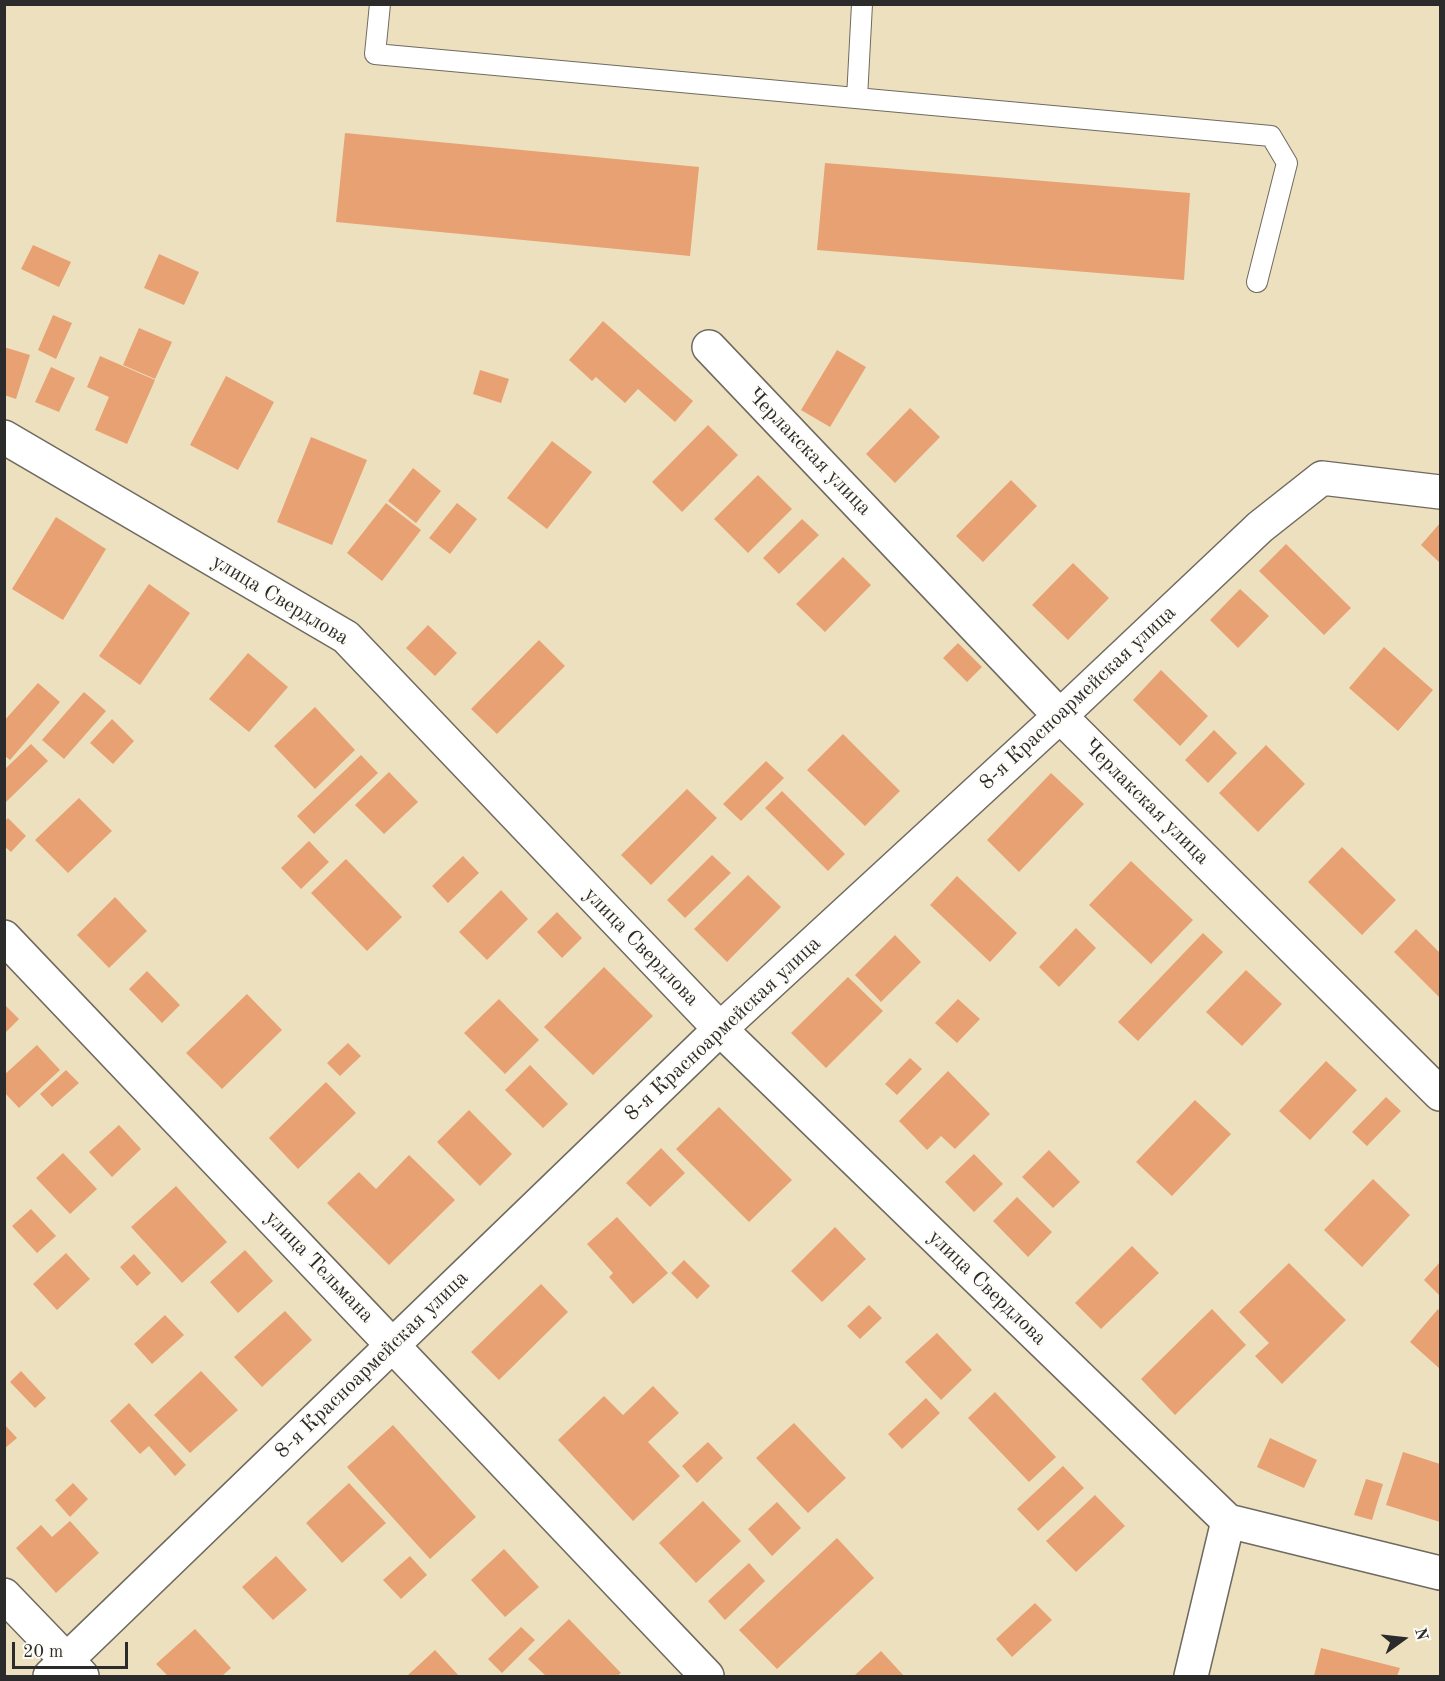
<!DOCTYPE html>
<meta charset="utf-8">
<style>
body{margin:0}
#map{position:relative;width:1445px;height:1681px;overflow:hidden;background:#ede0bf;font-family:"Old Standard TT",serif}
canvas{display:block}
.frame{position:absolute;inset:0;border:6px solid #2b2b2b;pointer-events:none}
.north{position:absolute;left:1373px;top:1609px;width:60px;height:60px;-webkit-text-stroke:4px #fdfcf7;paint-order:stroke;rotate:75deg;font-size:16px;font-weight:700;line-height:24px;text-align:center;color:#2b2b2b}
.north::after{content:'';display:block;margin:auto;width:21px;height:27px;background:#2b2b2b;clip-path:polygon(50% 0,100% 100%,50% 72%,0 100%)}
.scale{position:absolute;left:12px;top:1642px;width:116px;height:27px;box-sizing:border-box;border:3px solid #2b2b2b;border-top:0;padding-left:8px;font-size:18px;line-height:21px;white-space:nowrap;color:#2b2b2b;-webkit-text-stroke:4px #fdfcf7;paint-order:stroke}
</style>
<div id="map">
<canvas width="1445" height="1681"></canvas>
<div class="frame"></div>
<div class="north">N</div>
<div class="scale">20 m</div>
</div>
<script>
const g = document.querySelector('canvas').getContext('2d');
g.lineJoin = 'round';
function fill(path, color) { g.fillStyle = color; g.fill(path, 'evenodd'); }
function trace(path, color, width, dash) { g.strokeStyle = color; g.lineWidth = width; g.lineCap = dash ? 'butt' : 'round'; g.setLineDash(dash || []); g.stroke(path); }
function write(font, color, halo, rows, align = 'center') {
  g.font = font + ' "Old Standard TT",serif'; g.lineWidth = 4.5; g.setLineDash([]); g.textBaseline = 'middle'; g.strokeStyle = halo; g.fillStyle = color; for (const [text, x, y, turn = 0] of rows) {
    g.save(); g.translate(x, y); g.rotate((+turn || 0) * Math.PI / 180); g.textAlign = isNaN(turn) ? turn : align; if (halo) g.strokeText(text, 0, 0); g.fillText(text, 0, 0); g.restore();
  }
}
const building = new Path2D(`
 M 345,133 L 699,167 L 690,256 L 336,222 Z
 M 825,163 L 1190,193 L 1184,280 L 817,250 Z
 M 33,245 L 71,262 L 59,287 L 21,269 Z
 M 159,254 L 199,272 L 184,305 L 144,288 Z
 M 53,315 L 72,323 L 56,359 L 38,350 Z
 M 603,321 L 693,401 L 675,422 L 638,389 L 625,403 L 596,377 L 592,381 L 569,360 Z
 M 139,328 L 172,342 L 155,379 L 123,365 Z
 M 4,347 L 30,355 L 16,399 L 4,395 Z
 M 837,350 L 866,367 L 830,427 L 801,410 Z
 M 100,356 L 155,380 L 127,444 L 95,430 L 109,397 L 87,387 Z
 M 51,367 L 75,378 L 59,412 L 35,402 Z
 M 480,370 L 509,379 L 501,403 L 473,394 Z
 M 226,376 L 274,402 L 238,470 L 190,445 Z
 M 910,408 L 940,437 L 895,483 L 866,454 Z
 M 708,425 L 738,455 L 682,512 L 652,482 Z
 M 311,437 L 367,460 L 332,545 L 277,522 Z
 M 552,441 L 592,472 L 547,529 L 507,498 Z
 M 413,468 L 441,491 L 416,523 L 388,501 Z
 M 758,475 L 792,509 L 748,553 L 714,519 Z
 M 1011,480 L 1037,506 L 983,562 L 956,536 Z
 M 386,503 L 421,530 L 382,581 L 347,553 Z
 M 457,503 L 477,519 L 450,554 L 429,538 Z
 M 56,517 L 106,549 L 63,620 L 12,589 Z
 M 802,519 L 819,535 L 779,574 L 763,558 Z
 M 1440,523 L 1440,563 L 1421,545 Z
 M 1286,544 L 1351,608 L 1324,635 L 1259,571 Z
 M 843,557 L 871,585 L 825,632 L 796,604 Z
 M 1073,563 L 1109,598 L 1068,640 L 1032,605 Z
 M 149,584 L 190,613 L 140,685 L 99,656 Z
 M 1240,589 L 1269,616 L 1238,648 L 1210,620 Z
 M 428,625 L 457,653 L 435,676 L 406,648 Z
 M 539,640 L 565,666 L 497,734 L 471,709 Z
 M 958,643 L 982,667 L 967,682 L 943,658 Z
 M 1384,647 L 1433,690 L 1398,731 L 1349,688 Z
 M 248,653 L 288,687 L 249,732 L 209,699 Z
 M 1161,670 L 1208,716 L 1180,746 L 1133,700 Z
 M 38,683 L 60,702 L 10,760 L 4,755 L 4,721 Z
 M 84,692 L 106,711 L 64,759 L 42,740 Z
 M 315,707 L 355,750 L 315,789 L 274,746 Z
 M 112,719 L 134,741 L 113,764 L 90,743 Z
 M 1214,730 L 1237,753 L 1208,783 L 1185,760 Z
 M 843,734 L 900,791 L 865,826 L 807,770 Z
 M 31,744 L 48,761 L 4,804 L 4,770 Z
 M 1266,745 L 1305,784 L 1258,832 L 1219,793 Z
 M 361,755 L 378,773 L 314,834 L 297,816 Z
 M 766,761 L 784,778 L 741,821 L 723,804 Z
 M 389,772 L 418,802 L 384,834 L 355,805 Z
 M 1051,773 L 1084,804 L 1019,872 L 987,840 Z
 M 687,789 L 717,818 L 651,885 L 621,855 Z
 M 782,791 L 845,854 L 828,871 L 765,808 Z
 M 79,798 L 112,831 L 68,873 L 35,840 Z
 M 8,818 L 26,836 L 11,852 L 4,846 L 4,822 Z
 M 309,841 L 329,862 L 301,889 L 281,868 Z
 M 1342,847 L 1396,900 L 1362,935 L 1308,882 Z
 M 712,855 L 731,873 L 685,918 L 667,900 Z
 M 463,856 L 479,873 L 448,903 L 432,886 Z
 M 346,859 L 402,917 L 367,951 L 311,893 Z
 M 1131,861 L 1193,920 L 1151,964 L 1089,905 Z
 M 748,875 L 781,907 L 727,962 L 694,929 Z
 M 957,876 L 1017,933 L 990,962 L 930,905 Z
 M 501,890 L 528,919 L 487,960 L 459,932 Z
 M 115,897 L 147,931 L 109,968 L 77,935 Z
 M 557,912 L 582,938 L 562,958 L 537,932 Z
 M 1076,928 L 1096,948 L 1059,987 L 1039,967 Z
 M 1416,929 L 1440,953 L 1440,998 L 1394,952 Z
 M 1203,933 L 1223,952 L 1138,1041 L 1118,1022 Z
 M 895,935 L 921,962 L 881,1002 L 855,975 Z
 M 604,967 L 653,1016 L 593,1075 L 544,1027 Z
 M 1246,970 L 1282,1004 L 1242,1046 L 1206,1012 Z
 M 147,971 L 180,1005 L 162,1023 L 129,989 Z
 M 848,977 L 883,1011 L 826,1068 L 791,1033 Z
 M 247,994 L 282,1030 L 222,1089 L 186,1053 Z
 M 499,999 L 539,1040 L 505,1074 L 464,1033 Z
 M 958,999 L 980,1019 L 957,1043 L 935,1023 Z
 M 4,1004 L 19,1019 L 4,1034 Z
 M 348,1043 L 361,1056 L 340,1076 L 327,1063 Z
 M 37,1045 L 60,1070 L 19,1108 L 4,1092 L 4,1075 Z
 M 910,1058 L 922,1069 L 897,1095 L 885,1084 Z
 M 1326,1061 L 1357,1090 L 1310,1140 L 1279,1111 Z
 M 530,1065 L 568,1104 L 543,1128 L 505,1090 Z
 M 66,1070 L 79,1083 L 52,1107 L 40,1094 Z
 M 948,1071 L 990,1114 L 955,1149 L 941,1136 L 927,1150 L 899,1121 Z
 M 326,1082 L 356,1113 L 298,1169 L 269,1138 Z
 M 1386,1097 L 1401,1111 L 1367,1146 L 1352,1132 Z
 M 1195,1100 L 1231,1134 L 1172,1196 L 1136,1162 Z
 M 719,1107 L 792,1180 L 749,1222 L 676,1149 Z
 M 469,1110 L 512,1154 L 480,1186 L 437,1142 Z
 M 119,1125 L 141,1149 L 112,1177 L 89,1152 Z
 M 661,1148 L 685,1173 L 650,1207 L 626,1183 Z
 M 1049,1150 L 1080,1182 L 1053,1208 L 1022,1177 Z
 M 63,1153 L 97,1189 L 70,1214 L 36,1178 Z
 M 974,1154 L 1003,1184 L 974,1212 L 945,1182 Z
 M 409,1155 L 455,1200 L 389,1265 L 327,1203 L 359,1172 L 376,1189 Z
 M 1373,1179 L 1410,1215 L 1362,1267 L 1324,1230 Z
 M 176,1186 L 227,1242 L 182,1283 L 131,1227 Z
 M 1017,1197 L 1052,1232 L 1028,1257 L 993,1221 Z
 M 31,1209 L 56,1236 L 37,1253 L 12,1226 Z
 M 617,1217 L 668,1273 L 633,1304 L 609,1277 L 613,1273 L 587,1244 Z
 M 835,1227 L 866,1259 L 822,1302 L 791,1271 Z
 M 1132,1246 L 1159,1273 L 1101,1329 L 1075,1303 Z
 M 245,1250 L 273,1281 L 238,1313 L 210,1282 Z
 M 66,1253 L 90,1279 L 57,1310 L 33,1284 Z
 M 134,1254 L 151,1273 L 137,1286 L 120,1267 Z
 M 684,1260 L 710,1286 L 697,1299 L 671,1273 Z
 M 1440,1262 L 1440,1296 L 1424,1280 Z
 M 1289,1263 L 1346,1320 L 1282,1384 L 1255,1356 L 1269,1343 L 1239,1312 Z
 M 541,1284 L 568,1312 L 499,1380 L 471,1352 Z
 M 869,1305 L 882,1318 L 860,1339 L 847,1326 Z
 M 1212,1309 L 1246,1345 L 1175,1415 L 1141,1379 Z
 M 1438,1309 L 1440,1312 L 1440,1369 L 1410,1342 Z
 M 285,1311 L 312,1340 L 262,1387 L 234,1357 Z
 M 165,1315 L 184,1335 L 152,1364 L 134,1344 Z
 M 937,1333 L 972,1370 L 941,1400 L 905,1362 Z
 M 21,1371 L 46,1398 L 35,1408 L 10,1382 Z
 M 201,1371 L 238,1410 L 190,1453 L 154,1415 Z
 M 653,1386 L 679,1413 L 648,1442 L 680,1476 L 633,1521 L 558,1440 L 604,1396 L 623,1415 Z
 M 995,1392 L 1056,1457 L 1029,1482 L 968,1418 Z
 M 926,1398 L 940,1413 L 902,1449 L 888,1434 Z
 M 129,1403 L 186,1465 L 175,1476 L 149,1446 L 140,1454 L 110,1421 Z
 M 794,1423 L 846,1478 L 808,1513 L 756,1458 Z
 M 4,1424 L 17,1438 L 4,1449 Z
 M 393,1425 L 476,1517 L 430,1559 L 347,1467 Z
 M 1270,1438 L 1317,1460 L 1304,1488 L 1257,1467 Z
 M 708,1442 L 723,1458 L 697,1483 L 682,1466 Z
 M 1403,1452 L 1440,1464 L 1440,1522 L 1386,1505 Z
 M 1063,1466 L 1084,1488 L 1038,1531 L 1017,1509 Z
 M 1366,1479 L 1383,1484 L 1372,1520 L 1354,1515 Z
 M 73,1483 L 88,1499 L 70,1517 L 55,1500 Z
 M 349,1483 L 386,1523 L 342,1563 L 306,1523 Z
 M 1095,1495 L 1125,1526 L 1076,1572 L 1046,1541 Z
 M 703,1501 L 741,1541 L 696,1583 L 659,1543 Z
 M 777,1502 L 801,1528 L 772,1556 L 748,1529 Z
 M 70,1521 L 99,1553 L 56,1593 L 16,1548 L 41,1525 L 52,1537 Z
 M 837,1538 L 874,1578 L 777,1669 L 739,1630 Z
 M 504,1549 L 539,1587 L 505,1617 L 471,1580 Z
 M 276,1556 L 307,1590 L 273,1620 L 242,1587 Z
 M 410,1556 L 427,1575 L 401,1599 L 383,1580 Z
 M 749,1563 L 765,1581 L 725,1620 L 708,1601 Z
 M 1035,1603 L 1052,1620 L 1012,1657 L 996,1639 Z
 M 569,1619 L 621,1673 L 617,1676 L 546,1676 L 528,1659 Z
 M 521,1627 L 535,1640 L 502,1673 L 488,1659 Z
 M 195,1629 L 231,1668 L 222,1676 L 168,1676 L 156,1664 Z
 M 1321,1648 L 1400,1668 L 1397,1676 L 1314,1676 Z
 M 435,1650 L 459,1676 L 407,1676 Z
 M 881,1651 L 904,1676 L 854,1676 Z`);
const service = new Path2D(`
 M 380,4 L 375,54 L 1271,136 L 1287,163 L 1257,282
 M 857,98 L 862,4`);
const minor = new Path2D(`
 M 709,347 L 1060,716 L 1440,1094
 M 4,437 L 346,637 L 720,1029 L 1228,1521 L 1440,1573
 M 4,937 L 707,1676
 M 4,1595 L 82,1676
 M 50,1676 L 720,1029 L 1060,716 L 1260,527 L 1322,478 L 1440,492
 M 1191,1676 L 1228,1521`);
const streetNames = [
 ["Черлакская улица",809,452,46],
 ["улица Свердлова",280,600,31],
 ["8-я Красноармейская улица",1078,698,-43],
 ["Черлакская улица",1146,802,45],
 ["улица Свердлова",641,947,46],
 ["8-я Красноармейская улица",723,1029,-43],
 ["улица Тельмана",319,1267,46],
 ["улица Свердлова",987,1288,44],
 ["8-я Красноармейская улица",372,1365,-44]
];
fill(building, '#e7a172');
trace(service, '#6f6a5f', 22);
trace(minor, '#6f6a5f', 36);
trace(service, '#fff', 20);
trace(minor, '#fff', 33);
write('21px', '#2b2b2b', '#fdfcf7', streetNames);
</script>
